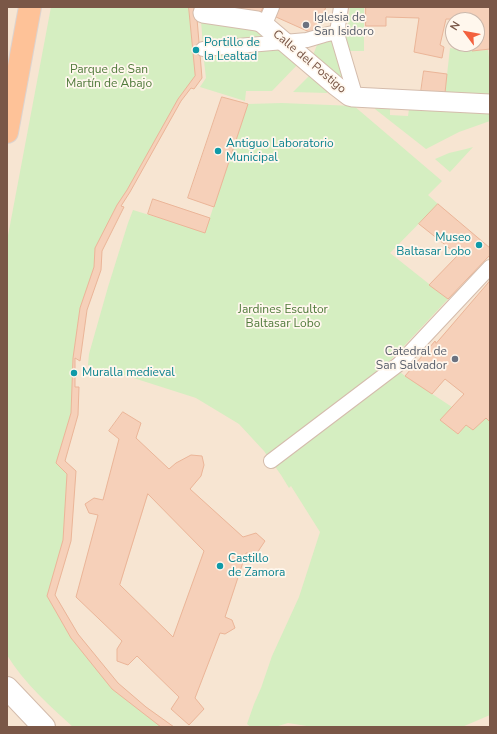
<!DOCTYPE html>
<meta charset="utf-8">
<style>
body{margin:0}
#map{position:relative;width:497px;height:734px;overflow:hidden;background:#fef3e4;font-family:"Nunito Sans",sans-serif}
canvas{display:block}
.frame{position:absolute;inset:0;border:8px solid #7a5747;pointer-events:none}
.north{position:absolute;left:445px;top:12px;width:40px;height:40px;box-sizing:border-box;background:#fff7ed;border:1px solid #cab7ab;border-radius:50%;rotate:302deg;font-size:11px;font-weight:700;line-height:16px;text-align:center;color:#7a5747}
.north::after{content:'';display:block;margin:auto;width:14px;height:18px;background:#f3613e;clip-path:polygon(50% 0,100% 100%,50% 72%,0 100%)}
</style>
<div id="map">
<canvas width="497" height="734"></canvas>
<div class="frame"></div>
<div class="north">N</div>
</div>
<script>
const g = document.querySelector('canvas').getContext('2d');
g.lineJoin = 'round';
function fill(path, color) { g.fillStyle = color; g.fill(path, 'evenodd'); }
function trace(path, color, width, dash) { g.strokeStyle = color; g.lineWidth = width; g.lineCap = dash ? 'butt' : 'round'; g.setLineDash(dash || []); g.stroke(path); }
function write(font, color, halo, rows, align = 'center') {
  g.font = font + ' "Nunito Sans",sans-serif'; g.lineWidth = 3.5; g.setLineDash([]); g.textBaseline = 'middle'; g.strokeStyle = halo; g.fillStyle = color; for (const [text, x, y, turn = 0] of rows) {
    g.save(); g.translate(x, y); g.rotate((+turn || 0) * Math.PI / 180); g.textAlign = isNaN(turn) ? turn : align; if (halo) g.strokeText(text, 0, 0); g.fillText(text, 0, 0); g.restore();
  }
}
const residential = new Path2D(`
 M 7,7 L 490,7 L 490,727 L 7,727 ZM 453,20 L 477,20 L 477,44 L 453,44 Z`);
const green = new Path2D(`
 M 51,7 L 189,7 L 195,76 L 127,190 L 117,205 L 95,248 L 94,267 L 80,308 L 73,358 L 71,413 L 56,463 L 67,474 L 63,540 L 47,596 L 71,638 L 112,689 L 161,727 L 73,727 C 49,705 24,683 7,655 L 7,241 Z
 M 350,7 L 364,7 L 364,51 L 349,51 L 346,37 Z
 M 201,21 L 259,30 L 273,40 L 203,45 Z
 M 331,39 L 345,83 L 313,55 L 319,40 Z
 M 278,47 L 299,63 L 272,91 L 246,91 L 245,101 L 200,87 L 206,78 L 203,52 Z
 M 450,48 L 471,51 L 488,50 L 490,64 L 490,94 L 445,93 Z
 M 312,73 L 328,87 L 327,93 L 293,92 Z
 M 282,103 L 354,106 L 442,181 L 428,195 L 438,204 L 390,253 L 448,299 L 388,363 L 405,376 L 452,407 L 441,420 L 458,434 L 466,425 L 473,430 L 486,418 L 490,422 L 490,715 L 462,727 L 313,727 L 288,723 L 275,727 L 251,727 L 247,724 L 254,704 L 261,688 L 272,656 L 299,597 L 320,532 L 291,486 L 289,488 L 281,475 L 264,451 L 239,424 L 196,398 L 121,374 L 103,372 L 88,365 L 89,354 L 108,287 L 128,223 L 133,210 L 205,232 L 248,104 Z
 M 376,107 L 390,108 L 390,115 L 408,116 L 409,109 L 490,111 L 490,121 L 459,132 L 426,149 L 375,109 Z
 M 473,147 L 450,172 L 435,159 L 449,153 L 466,149 Z`);
const building = new Path2D(`
 M 189,7 L 196,7 L 202,78 L 194,89 L 191,88 L 181,101 L 130,192 L 121,206 L 124,207 L 102,251 L 101,270 L 87,310 L 80,361 L 75,358 L 75,387 L 79,387 L 78,415 L 65,461 L 76,471 L 71,541 L 55,595 L 78,634 L 118,683 L 146,707 L 174,727 L 161,727 L 112,689 L 71,638 L 47,596 L 63,540 L 67,474 L 56,463 L 71,413 L 73,358 L 80,308 L 94,267 L 95,248 L 117,205 L 127,190 L 178,99 L 195,76 Z
 M 235,7 L 263,7 L 261,12 L 235,8 Z
 M 280,7 L 326,7 L 314,34 L 276,17 Z
 M 366,7 L 490,7 L 490,49 L 472,51 L 471,44 L 477,44 L 477,20 L 446,19 L 440,45 L 444,47 L 442,58 L 414,52 L 419,18 L 386,17 L 386,26 L 366,26 Z
 M 424,71 L 447,74 L 445,93 L 421,92 Z
 M 222,97 L 248,104 L 214,207 L 188,198 Z
 M 153,199 L 210,218 L 205,233 L 148,214 Z
 M 438,204 L 490,248 L 490,255 L 448,299 L 429,285 L 458,255 L 419,224 Z
 M 490,281 L 490,422 L 486,418 L 473,430 L 466,425 L 458,434 L 440,420 L 464,394 L 445,379 L 432,394 L 405,376 L 435,341 L 436,343 Z
 M 123,412 L 141,423 L 136,438 L 169,469 L 176,463 L 191,455 L 202,456 L 204,465 L 201,476 L 190,489 L 243,537 L 256,533 L 265,541 L 257,553 L 246,553 L 225,617 L 232,620 L 235,628 L 225,634 L 220,633 L 195,698 L 204,709 L 189,725 L 171,709 L 179,697 L 137,656 L 128,665 L 117,661 L 117,649 L 122,641 L 76,597 L 98,515 L 89,513 L 85,504 L 94,498 L 103,500 L 119,439 L 109,431 ZM 148,494 L 204,551 L 173,637 L 120,585 Z`);
const pedestrian = new Path2D(`
 M 341,7 L 338,26 L 338,37 L 356,98
 M 265,24 L 272,7
 M 203,49 L 307,40 L 324,35 L 337,32
 M 271,461 L 399,364 L 490,267`);
const minor = new Path2D(`
 M 203,13 L 257,21 L 262,23 L 336,86 L 349,96 L 353,97 L 490,104`);
const tertiary = new Path2D(`
 M 7,688 L 44,727`);
const trunk = new Path2D(`
 M 7,132 L 30,7`);
const markers = [
 [306,25,4,"#6b7280"],
 [196,50,4,"#0f9aa8"],
 [218,151,4,"#0f9aa8"],
 [479,245,4,"#0f9aa8"],
 [455,359,4,"#6b7280"],
 [74,373,4,"#0f9aa8"],
 [220,566,4,"#0f9aa8"]
];
const worshipNames = [
 ["Iglesia de",314,18],
 ["San Isidoro",314,32],
 ["Catedral de",447,352,"right"],
 ["San Salvador",447,366,"right"]
];
const cultureNames = [
 ["Portillo de",204,43],
 ["la Lealtad",204,57],
 ["Antiguo Laboratorio",226,144],
 ["Municipal",226,158],
 ["Museo",471,238,"right"],
 ["Baltasar Lobo",471,252,"right"],
 ["Muralla medieval",82,373],
 ["Castillo",228,559],
 ["de Zamora",228,573]
];
const streetNames = [
 ["Calle del Postigo",309,62,40]
];
const parkNames = [
 ["Parque de San",109,70],
 ["Martín de Abajo",109,84],
 ["Jardines Escultor",283,310],
 ["Baltasar Lobo",283,324]
];
fill(residential, '#f7e5d2');
fill(green, '#d5eec1');
fill(building, '#f6d0b9');
trace(building, '#ebb598', 1);
trace(pedestrian, '#d4bcac', 16);
trace(minor, '#d4bcac', 21);
trace(tertiary, '#d4bcac', 24);
trace(trunk, '#dcd3cf', 24);
trace(pedestrian, '#fff', 14);
trace(minor, '#fff', 19);
trace(tertiary, '#fff', 22);
trace(trunk, '#fec298', 22);
for (const [x, y, r, color] of markers) { const dot = new Path2D(); dot.arc(x, y, r, 0, 2 * Math.PI); g.fillStyle = color; g.fill(dot); trace(dot, '#fff7ed', 1.5); }
write('12px', '#5b616d', '#fff7ed', worshipNames, 'left');
write('12px', '#0d838f', '#fff7ed', cultureNames, 'left');
write('12px', '#7a5747', '#fff7ed', streetNames);
write('12px', '#507a3b', '#fff7ed', parkNames);
</script>
